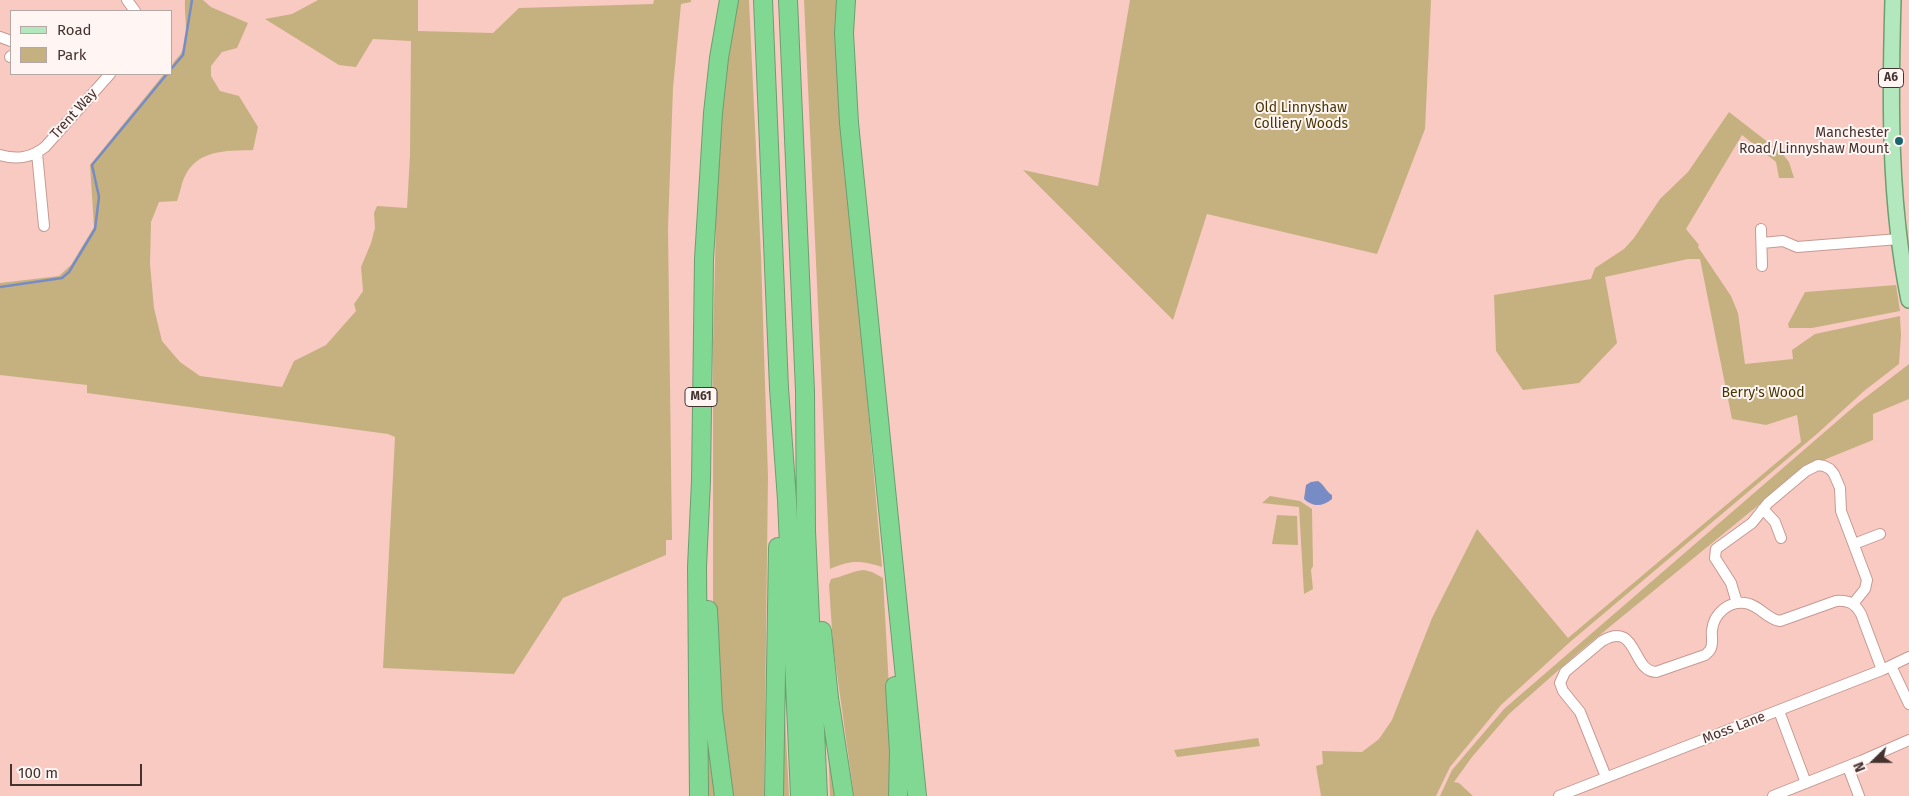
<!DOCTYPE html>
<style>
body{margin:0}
#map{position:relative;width:1909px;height:796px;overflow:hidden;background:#f9cac2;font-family:"Fira Sans",sans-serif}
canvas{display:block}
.legend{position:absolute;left:10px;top:10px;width:162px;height:65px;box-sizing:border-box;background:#fff5f3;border:1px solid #b5a7a5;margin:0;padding:6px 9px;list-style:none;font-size:15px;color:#453330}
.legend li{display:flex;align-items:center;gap:10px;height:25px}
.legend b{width:25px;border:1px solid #b5a7a5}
.north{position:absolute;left:1849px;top:736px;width:50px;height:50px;-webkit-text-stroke:4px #fff5f3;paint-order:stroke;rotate:248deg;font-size:14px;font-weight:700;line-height:20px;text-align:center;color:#453330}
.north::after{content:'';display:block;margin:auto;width:18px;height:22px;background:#453330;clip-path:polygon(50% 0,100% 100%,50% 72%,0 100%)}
.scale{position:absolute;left:10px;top:764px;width:132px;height:22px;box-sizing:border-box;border:2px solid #453330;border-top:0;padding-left:6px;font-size:15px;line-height:18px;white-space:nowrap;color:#453330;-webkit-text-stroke:4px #fff5f3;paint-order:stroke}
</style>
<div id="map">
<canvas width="1909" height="796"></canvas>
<ul class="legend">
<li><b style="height:6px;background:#b3e8be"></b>Road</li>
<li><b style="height:14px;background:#c5b180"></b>Park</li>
</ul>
<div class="north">N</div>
<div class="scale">100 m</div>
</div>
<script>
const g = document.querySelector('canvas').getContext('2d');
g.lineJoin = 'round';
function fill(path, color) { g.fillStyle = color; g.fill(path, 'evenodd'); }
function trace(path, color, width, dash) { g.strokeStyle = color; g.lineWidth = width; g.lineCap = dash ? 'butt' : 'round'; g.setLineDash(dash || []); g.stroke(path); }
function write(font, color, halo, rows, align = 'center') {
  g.font = font + ' "Fira Sans",sans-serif'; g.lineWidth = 4; g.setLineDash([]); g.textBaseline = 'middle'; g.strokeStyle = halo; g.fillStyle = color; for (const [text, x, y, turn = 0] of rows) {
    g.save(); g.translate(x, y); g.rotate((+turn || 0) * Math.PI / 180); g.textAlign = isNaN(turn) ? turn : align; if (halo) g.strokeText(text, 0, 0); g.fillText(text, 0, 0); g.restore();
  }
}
const green = new Path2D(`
 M 185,0 L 203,0 L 211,7 L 248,23 L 237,48 L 222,52 L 211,66 L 211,76 L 220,91 L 239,96 L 258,127 L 253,150 C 226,151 197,149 184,178 C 181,185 180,193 177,201 L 159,202 L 151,222 L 150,264 L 154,308 L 162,341 L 180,362 L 200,376 L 282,387 L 294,361 L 326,345 L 356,311 L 354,304 L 363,291 L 361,267 L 371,243 L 375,228 L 374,213 L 377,206 L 407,208 L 410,155 L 411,41 L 373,39 L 356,67 L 339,65 L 265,19 L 292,14 L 318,0 L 418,0 L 418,31 L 493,33 L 519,8 L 653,4 L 654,0 L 691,0 L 691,2 L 681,4 L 673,88 L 668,228 L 672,540 L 666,540 L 666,555 L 563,598 L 514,674 L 383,668 L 395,437 L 388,434 L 87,393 L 87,385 L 0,375 L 0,283 L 59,276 L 71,265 L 94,227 L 90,165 L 164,74 L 171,74 C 171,59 179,60 183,49 C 189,35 184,14 185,0 Z
 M 734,0 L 749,0 L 761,256 L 768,477 L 764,796 L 730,796 L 724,744 L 713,618 L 713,342 L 718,140 Z
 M 804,0 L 840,0 L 845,148 L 882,567 C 860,560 850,560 830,569 Z
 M 1130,0 L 1431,0 L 1425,129 L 1377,254 L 1207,214 L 1173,320 L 1023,170 L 1098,186 Z
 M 1729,112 L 1782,153 L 1789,162 L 1794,178 L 1779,178 L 1776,162 L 1742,135 L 1686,229 L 1699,245 L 1698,247 L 1731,296 L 1738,313 L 1745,364 L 1793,359 L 1792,350 L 1815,334 L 1900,316 L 1901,335 L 1899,364 L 1864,391 L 1818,433 L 1570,642 L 1501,705 L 1450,767 L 1436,796 L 1321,796 L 1316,766 L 1323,764 L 1322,751 L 1362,752 L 1379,739 L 1392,720 L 1432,618 L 1477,529 L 1568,638 L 1801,442 L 1797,415 L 1766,425 L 1732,419 L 1700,259 L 1688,259 L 1605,277 L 1617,343 L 1579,383 L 1523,390 L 1496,351 L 1494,295 L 1591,279 L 1595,268 L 1624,249 L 1634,238 L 1660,199 L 1688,172 Z
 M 1896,285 L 1900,311 L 1812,328 L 1789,328 L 1788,324 L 1805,292 Z
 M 1909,364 L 1909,399 L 1873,414 L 1873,440 L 1804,468 L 1690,561 L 1579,652 L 1509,714 L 1472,757 L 1454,782 L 1459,783 L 1473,796 L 1440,796 L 1452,770 L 1504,709 L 1857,404 Z
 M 1270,496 L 1300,501 L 1312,509 L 1313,566 L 1311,570 L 1313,589 L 1304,594 L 1299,507 L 1262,503 Z
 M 1277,515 L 1297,516 L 1298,545 L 1272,544 Z
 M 864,570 L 872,572 L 883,578 L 891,724 L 891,796 L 854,796 L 833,645 L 829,585 L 831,579 C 842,577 852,571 864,570 Z
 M 784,697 L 789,796 L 780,796 Z
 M 703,708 L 715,796 L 706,796 Z
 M 827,722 L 839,796 L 830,796 Z
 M 1258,738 L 1260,746 L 1177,757 L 1174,750 Z`);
const water = new Path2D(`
 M 1318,481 C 1325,485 1326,492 1332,495 L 1332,499 C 1322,507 1313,507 1304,499 L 1306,485 L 1311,482 Z`);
const stream = new Path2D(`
 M 171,69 L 183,55 L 192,0
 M 0,287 L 62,278 L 69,272 L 95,229 L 99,197 L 92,165 L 167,74`);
const street = new Path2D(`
 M 127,0 L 135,11
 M 0,37 L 11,41
 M 10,57 L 11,56
 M 37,153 L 44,226
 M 0,155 C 17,160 31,158 45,147 L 110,74
 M 1761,229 L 1762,266
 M 1762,243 L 1783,241 L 1797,247 L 1899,239
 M 1763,509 L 1775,522 L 1781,538
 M 1854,544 L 1880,534
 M 1737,603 L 1731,583 L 1715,558 L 1716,549 L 1752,523 L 1768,503 L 1806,471 L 1818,465 L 1824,466 L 1830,469 L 1834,474 L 1840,488 L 1841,511 L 1867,580 L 1865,589 L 1853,604
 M 1891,666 L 1909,704
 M 1779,711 L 1806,783
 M 1848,767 L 1859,796
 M 1606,777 L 1580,712 L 1563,691 L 1560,683 L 1565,672 L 1602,641 C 1638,620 1631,671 1656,672 L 1705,655 C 1706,654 1710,651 1710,650 C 1714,644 1711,636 1712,630 C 1714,613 1729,601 1745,603 C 1760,605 1766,619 1780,621 L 1836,601 C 1848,600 1855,603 1861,614 L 1882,670
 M 1559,796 L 1882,670 L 1909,657
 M 1773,796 L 1861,761 L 1909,740`);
const primary = new Path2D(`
 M 1893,0 C 1890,101 1889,201 1909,300`);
const highway = new Path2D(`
 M 763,0 L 779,388 L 787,500 L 800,796
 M 788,0 L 805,391 L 806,531 L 818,796
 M 846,0 L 844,33 L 849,123 L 917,796
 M 708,610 L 713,711 L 724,796
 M 822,631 L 829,698 L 844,796
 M 895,686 L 899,752 L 898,796
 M 699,796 L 697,567 L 701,481 L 704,259 L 713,113 L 719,58 L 729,0
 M 774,796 L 778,547`);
const markers = [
 [1899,141,5,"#1a6570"]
];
const shields = [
 [1891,78,25],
 [701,397,32]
];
const shieldNames = [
 ["A6",1891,78],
 ["M61",701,397]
];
const parkNames = [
 ["Old Linnyshaw",1301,108],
 ["Colliery Woods",1301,124],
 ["Berry's Wood",1763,393]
];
const streetNames = [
 ["Trent Way",74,114,-48],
 ["Moss Lane",1734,728,-21]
];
const poiNames = [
 ["Manchester",1889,133],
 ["Road/Linnyshaw Mount",1889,149]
];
fill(green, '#c5b180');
fill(water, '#778bc5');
trace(stream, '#778bc5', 2.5);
trace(street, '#c69a92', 12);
trace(primary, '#6c9e70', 18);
trace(highway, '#6c9e70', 20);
trace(street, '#fff', 10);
trace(primary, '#b3e8be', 15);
trace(highway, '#81d892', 18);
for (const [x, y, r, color] of markers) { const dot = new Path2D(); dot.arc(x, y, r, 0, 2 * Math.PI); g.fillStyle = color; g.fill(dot); trace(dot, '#fff5f3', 2); }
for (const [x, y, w] of shields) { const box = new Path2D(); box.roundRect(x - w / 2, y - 9.5, w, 19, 4); g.fillStyle = '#fff5f3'; g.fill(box); trace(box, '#453330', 1); }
write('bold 12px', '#453330', null, shieldNames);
write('14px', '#473600', '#fff5f3', parkNames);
write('14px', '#453330', '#fff5f3', streetNames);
write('14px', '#453330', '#fff5f3', poiNames, 'right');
</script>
